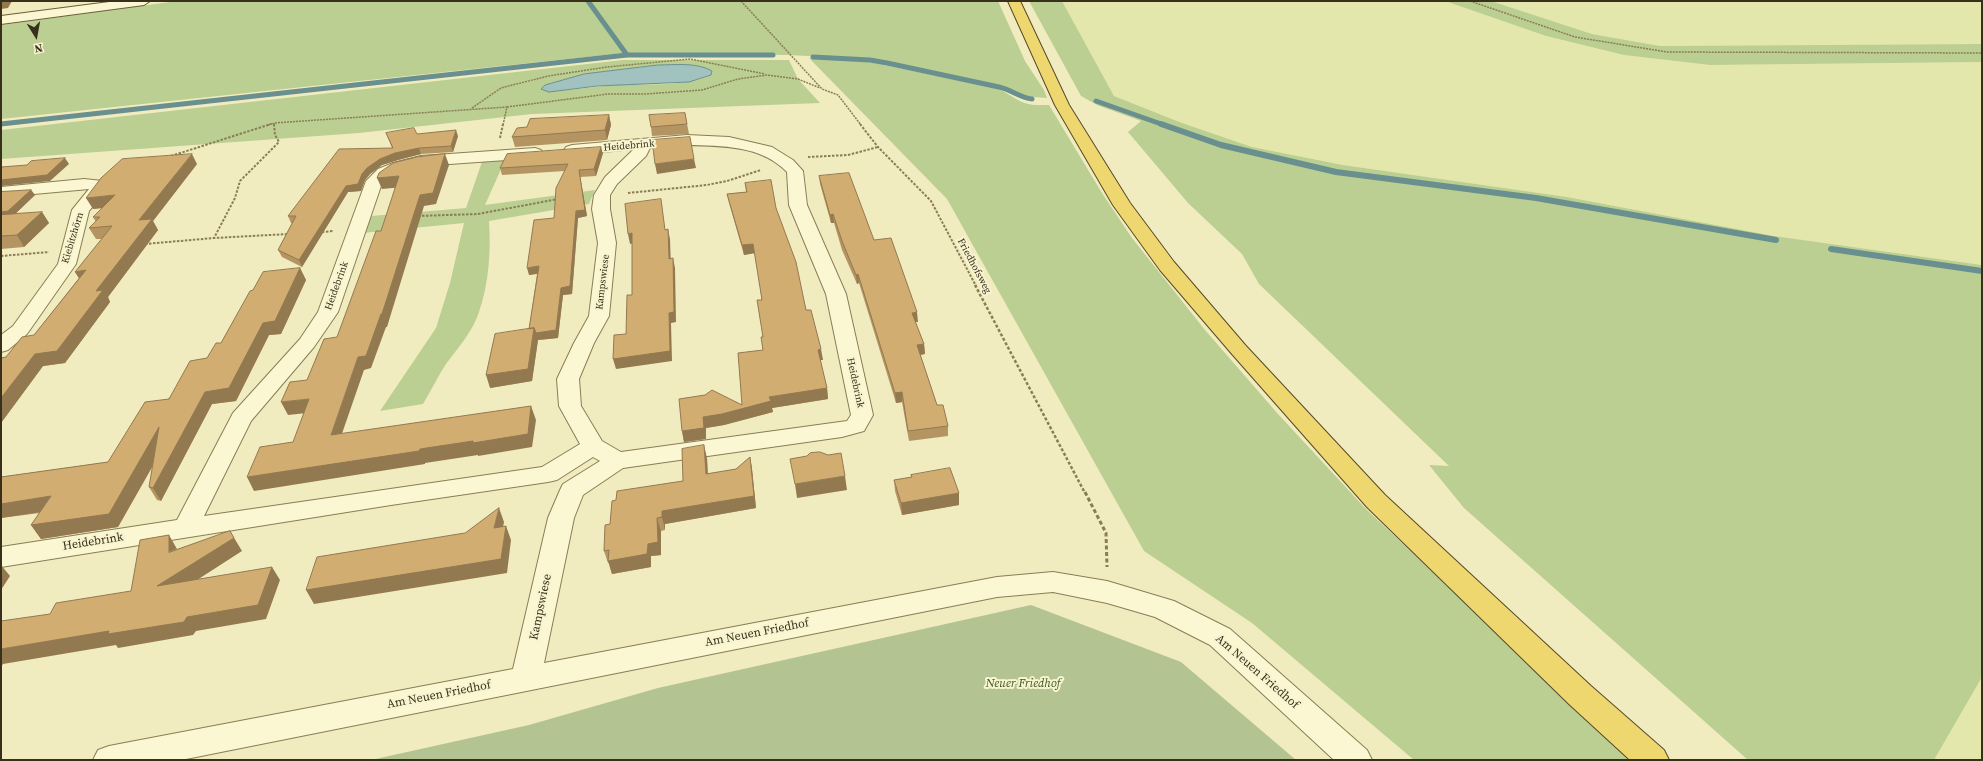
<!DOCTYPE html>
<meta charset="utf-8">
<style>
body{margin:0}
#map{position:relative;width:1983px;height:761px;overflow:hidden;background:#f1ecbf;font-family:"Source Serif 4",serif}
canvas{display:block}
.frame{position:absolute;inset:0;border:2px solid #39301c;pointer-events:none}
.north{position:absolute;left:16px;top:16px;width:40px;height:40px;-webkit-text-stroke:3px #f7f4cf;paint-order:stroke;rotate:169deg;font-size:11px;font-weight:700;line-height:16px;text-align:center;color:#39301c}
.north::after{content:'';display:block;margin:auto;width:14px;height:18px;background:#39301c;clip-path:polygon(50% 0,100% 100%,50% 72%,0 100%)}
</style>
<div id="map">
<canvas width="1983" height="761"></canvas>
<div class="frame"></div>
<div class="north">N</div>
</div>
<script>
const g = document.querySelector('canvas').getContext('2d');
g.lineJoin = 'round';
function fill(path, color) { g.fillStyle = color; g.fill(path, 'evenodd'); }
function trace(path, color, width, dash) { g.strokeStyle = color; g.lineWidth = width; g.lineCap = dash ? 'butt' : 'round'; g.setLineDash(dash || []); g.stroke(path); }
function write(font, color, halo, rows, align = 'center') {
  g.font = font + ' "Source Serif 4",serif'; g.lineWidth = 4; g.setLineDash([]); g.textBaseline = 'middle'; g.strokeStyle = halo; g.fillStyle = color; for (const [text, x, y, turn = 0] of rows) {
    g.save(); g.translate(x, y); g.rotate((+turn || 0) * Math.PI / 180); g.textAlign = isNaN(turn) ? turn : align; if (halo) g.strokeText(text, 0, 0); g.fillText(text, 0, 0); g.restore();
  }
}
const farmland = new Path2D(`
 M 1062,1 L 1445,1 L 1546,36 L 1624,55 L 1710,65 L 1982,62 L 1982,265 L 1774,236 L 1567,197 L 1343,165 L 1252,147 L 1182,123 L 1114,96 Z
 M 1491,1 L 1982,1 L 1982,44 L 1660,46 L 1592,34 Z
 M 1982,677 L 1982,760 L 1934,760 Z`);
const green = new Path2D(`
 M 177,1 L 998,1 L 1025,61 L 1044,90 L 1047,98 L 1021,96 L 1012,90 L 872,59 L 787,55 L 624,53 L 1,119 L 1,25 Z
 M 1029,1 L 1062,1 L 1114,96 L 1182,123 L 1252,147 L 1343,165 L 1567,197 L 1774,236 L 1982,265 L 1982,677 L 1934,760 L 1748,760 L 1464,508 L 1429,465 L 1449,466 L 1259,284 L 1242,254 L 1188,203 L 1128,132 L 1141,121 L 1097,105 L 1081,96 Z
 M 1445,1 L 1491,1 L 1592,34 L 1660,46 L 1982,44 L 1982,62 L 1710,65 L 1624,55 L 1546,36 Z
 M 809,58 L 869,62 L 996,88 C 1005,91 1010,96 1018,100 C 1028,106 1039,105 1049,105 L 1102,193 L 1132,238 L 1205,330 L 1278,414 L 1366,509 L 1632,760 L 1414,760 L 1252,623 L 1144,551 L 947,199 Z
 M 623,60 L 789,60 L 798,79 L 820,103 L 532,114 L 359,133 L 1,159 L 1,130 ZM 658,65 L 695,65 L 712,71 L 711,75 C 681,88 646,83 614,85 C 590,87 566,92 541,89 L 545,85 L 584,74 Z
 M 506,158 L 485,205 L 595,190 L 589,204 L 489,221 C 491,251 489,283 479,312 C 473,331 458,348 446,364 C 438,376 431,391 423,404 L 380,411 L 436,328 L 450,283 L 464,223 L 363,233 L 371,216 L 466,208 L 483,159 Z`);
const cemetery = new Path2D(`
 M 1031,605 L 1181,662 L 1296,760 L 371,760 L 529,725 L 658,688 Z`);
const water = new Path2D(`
 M 658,65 C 675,65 697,62 712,71 L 711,75 L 689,82 L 597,86 L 549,92 L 541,89 L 545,85 L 584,74 Z`);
const streamFar1 = new Path2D(`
 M 588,1 L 627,55
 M 813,57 L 870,60 L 887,63 L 999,87 C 1012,90 1019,97 1032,99
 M 1096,101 L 1164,125
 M 1,124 L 627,55 L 773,55`);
const stream = new Path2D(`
 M 1161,124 L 1221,145 L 1336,172 L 1536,198 L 1776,240
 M 1831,249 L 1982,271`);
const pathFar3 = new Path2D(`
 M 741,1 L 822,89 L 838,95 L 861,125
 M 1470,1 L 1575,37 L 1667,52 L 1982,53
 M 507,107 L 608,94 L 645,94 L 702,90 L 738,79 L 767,75 L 798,79 L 820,88
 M 472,108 L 501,88 L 548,76 L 607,67 L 690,59 L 765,74
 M 268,125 L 274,123
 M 274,125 L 274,123 L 507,107 L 503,125`);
const pathFar2 = new Path2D(`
 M 274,124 L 275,135 L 279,142 L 240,181 L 235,198 L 214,238 L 289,234
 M 860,124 L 878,147 L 931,201 L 976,286
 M 500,138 L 503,124
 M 171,156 L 271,124
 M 808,157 L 848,155 L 878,147
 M 628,193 L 707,185 L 727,181 L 761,170
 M 418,216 L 478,214 L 558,199
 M 322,232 L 333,231
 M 145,244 L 214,238
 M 1,256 L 49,252`);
const pathFar1 = new Path2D(`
 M 975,285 L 1085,493`);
const path = new Path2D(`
 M 1085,492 L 1106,533 L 1107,567`);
const minor = new Path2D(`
 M 687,135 L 729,137 L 772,147 L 793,160 L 803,171 L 807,205 L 846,294 L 873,415 L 864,431 L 842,437 L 623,468 L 583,495 L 574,518 L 544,663 L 997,577 L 1053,572 L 1107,581 L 1174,601 L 1230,629 L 1367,750 L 1372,760 L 1334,760 L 1210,645 L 1155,617 L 1107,603 L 1053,592 L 997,597 L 181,760 L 93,760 L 98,750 L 109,746 L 513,669 L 548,518 L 560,490 L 563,484 L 600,461 L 593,457 L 557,480 L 548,482 L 391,505 L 1,567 L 1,547 L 177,520 L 233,413 L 300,339 L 318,312 L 366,181 L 378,169 L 393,163 L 421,156 L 535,148 L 541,150 L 543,153 L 541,156 L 535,158 L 421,166 L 390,175 L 382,183 L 338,312 L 314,347 L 251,421 L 204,516 L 542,467 L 580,444 L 559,406 L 557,379 L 574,343 L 589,316 L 598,243 L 592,209 L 594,195 L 605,177 L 634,149 L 572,155 L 566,153 L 564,150 L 566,147 L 572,145 ZM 687,145 C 722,146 761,145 787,172 L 789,205 L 826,294 L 851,415 L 847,421 L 621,452 L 602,441 L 581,406 L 579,379 L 594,343 L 609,316 L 616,243 L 610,209 L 610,195 L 617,184 L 646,156 L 650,148 Z
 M 84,179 L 103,181 L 106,190 L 89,211 L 76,264 L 27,334 L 8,350 L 1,352 L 1,335 L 13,326 L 58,264 L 72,210 L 89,189 L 1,197 L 1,187 Z`);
const secondary = new Path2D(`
 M 117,1 L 150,1 L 144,5 L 1,24 L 1,16 Z`);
const trunk = new Path2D(`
 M 1008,1 L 1020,1 L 1069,105 L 1130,203 L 1174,262 L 1246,346 L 1385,495 L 1591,686 L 1664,750 L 1669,760 L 1630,760 L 1569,704 L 1367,507 L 1232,354 L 1160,270 L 1113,205 L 1055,105 Z`);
const wall = new Path2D(`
 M 685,113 L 689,134 L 652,136 L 651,127 Z
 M 609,115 L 611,125 L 607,140 L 515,147 L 512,137 L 527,127 Z
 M 386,133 L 417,134 L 458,136 L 453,152 L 421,154 L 398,160 L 382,165 L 370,174 L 365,180 L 361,191 L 348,192 L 302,267 L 282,257 L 278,250 L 292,223 L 291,223 L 288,216 L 392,148 Z
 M 603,153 L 596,176 L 580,177 L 587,216 L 578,218 L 572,294 L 563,295 L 558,338 L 538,340 L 532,381 L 490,388 L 529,329 L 537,274 L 529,275 L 554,218 L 565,171 L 502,175 L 500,168 Z
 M 197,164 L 153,221 L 158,230 L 108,297 L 110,302 L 65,363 L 43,366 L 1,423 L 1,358 L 6,357 L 34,335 L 79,278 L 75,272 L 102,239 L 96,239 L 89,228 L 96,222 L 93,217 L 102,208 L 93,209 Z
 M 819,176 L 874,240 L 918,322 L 915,322 L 924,344 L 925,354 L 920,355 L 937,405 L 948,426 L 948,436 L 909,441 L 902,402 L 896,403 L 859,283 L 857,284 L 842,250 L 834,223 L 831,223 L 820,184 Z
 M 745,183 L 776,208 L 806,310 L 823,360 L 820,360 L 827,388 L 828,399 L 772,408 L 773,412 L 724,425 L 706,428 L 706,439 L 684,442 L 682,431 L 742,405 L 763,350 L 762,300 L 755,253 L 744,255 L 729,203 L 727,194 L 746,192 Z
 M 31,190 L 35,195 L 15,214 L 42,212 L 49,223 L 24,247 L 1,249 L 1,192 Z
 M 300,268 L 306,280 L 281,334 L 269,335 L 236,401 L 212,404 L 161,501 L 157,500 L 149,487 L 153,466 L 118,527 L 41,539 L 31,525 L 40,513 L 1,518 L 1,477 L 108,462 L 207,358 L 221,343 L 253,290 Z
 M 750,457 L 752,469 L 756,508 L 665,524 L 665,530 L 661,531 L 661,555 L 651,556 L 651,567 L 612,574 L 609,563 L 608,563 L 604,551 L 616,500 L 683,481 L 707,458 L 708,474 L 736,469 Z
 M 911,475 L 959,505 L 902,515 L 895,491 L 894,480 L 911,477 Z`);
const shadedWall = new Path2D(`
 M 1,1 L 12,1 L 8,8 L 1,9 Z
 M 609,115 L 611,125 L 607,140 L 605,130 Z
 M 456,130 L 458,136 L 453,152 L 451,146 Z
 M 601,147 L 603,153 L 596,176 L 594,169 Z
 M 419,148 L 421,154 L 398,160 L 382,165 L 370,174 L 365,180 L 361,191 L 348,192 L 302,267 L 299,260 L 346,186 L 367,168 L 380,159 L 395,153 Z
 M 192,154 L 197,164 L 153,221 L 158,230 L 108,297 L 110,302 L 65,363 L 43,366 L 1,423 L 1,398 L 35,354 L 96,291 L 139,220 Z
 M 445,154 L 449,165 L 436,204 L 424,206 L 387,327 L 386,327 L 371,368 L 364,370 L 337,448 L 331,435 L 358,357 L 420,195 Z
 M 65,158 L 69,164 L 50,181 L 1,186 L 1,180 Z
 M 694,159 L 696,168 L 657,174 L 655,164 Z
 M 579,170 L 587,216 L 578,218 L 572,294 L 563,295 L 558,338 L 538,340 L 532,381 L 490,388 L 486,375 L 534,328 L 561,288 Z
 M 399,176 L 403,187 L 382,189 L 377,178 Z
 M 31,190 L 35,195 L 12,217 L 1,218 L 1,212 Z
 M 115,195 L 121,206 L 93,209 L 86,198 Z
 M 42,212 L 49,223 L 24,247 L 17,235 Z
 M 833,214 L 834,223 L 831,223 L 830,215 Z
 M 668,229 L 670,239 L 671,269 L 669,259 Z
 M 632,233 L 634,243 L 630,244 L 628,234 Z
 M 753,244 L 755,253 L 744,255 L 742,245 Z
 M 673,258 L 675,268 L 676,322 L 671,323 L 672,361 L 616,369 L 613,359 L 669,313 Z
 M 539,266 L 541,273 L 529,275 L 527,268 Z
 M 300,268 L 306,280 L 281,334 L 269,335 L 236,401 L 212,404 L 161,501 L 153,488 L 205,392 L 263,323 Z
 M 86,270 L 82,283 L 75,272 Z
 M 858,274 L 859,283 L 857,284 L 856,275 Z
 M 917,312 L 918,322 L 912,322 L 912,313 Z
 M 924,344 L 925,354 L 918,355 L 917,345 Z
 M 821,349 L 823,360 L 819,360 L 818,350 Z
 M 827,388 L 828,399 L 772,408 L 773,412 L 724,425 L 706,428 L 706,439 L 684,442 L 682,431 L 703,417 L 769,397 Z
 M 902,392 L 902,402 L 896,403 L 895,393 Z
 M 309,399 L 316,412 L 288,415 L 281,402 Z
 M 531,406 L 536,420 L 532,447 L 478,456 L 478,455 L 425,463 L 425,464 L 254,491 L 247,477 L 420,449 Z
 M 159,427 L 167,440 L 118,527 L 41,539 L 31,525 Z
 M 704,445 L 707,458 L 708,486 L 706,474 Z
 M 750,457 L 752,469 L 756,508 L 665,524 L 665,530 L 662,517 L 662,511 L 754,496 Z
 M 845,476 L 847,490 L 797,498 L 795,484 Z
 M 959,493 L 959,505 L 902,515 L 901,503 Z
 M 51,496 L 60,509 L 1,518 L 1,504 Z
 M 499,508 L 504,522 L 500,542 L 494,528 Z
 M 657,518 L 661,531 L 661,555 L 651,556 L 651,567 L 612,574 L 608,561 L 648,544 Z
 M 506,526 L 511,540 L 507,573 L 314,604 L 306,590 Z
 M 230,531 L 242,551 L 166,600 L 157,586 Z
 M 169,535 L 177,549 L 169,552 Z
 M 1,565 L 10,576 L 1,590 Z
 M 272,567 L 280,580 L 266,619 L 196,631 L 193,635 L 118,648 L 116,645 L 3,664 L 1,667 L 1,649 L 187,617 Z`);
const building = new Path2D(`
 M 685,113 L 687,124 L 651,127 L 649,115 Z
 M 609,115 L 605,130 L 512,137 L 517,128 L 527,127 L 530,119 Z
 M 414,128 L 417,134 L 456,130 L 451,146 L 419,148 L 395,153 L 380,159 L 367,168 L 362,174 L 358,184 L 346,186 L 299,260 L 278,250 L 296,216 L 288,216 L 339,149 L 393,148 L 386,133 Z
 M 690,137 L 694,159 L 655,164 L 652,140 Z
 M 601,147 L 594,169 L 579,170 L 585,210 L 576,211 L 570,286 L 561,288 L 556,330 L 536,333 L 534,328 L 529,329 L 539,266 L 527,268 L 534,220 L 554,218 L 556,188 L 568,164 L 500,168 L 507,154 Z
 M 192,154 L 139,220 L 152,219 L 96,291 L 103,290 L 57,351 L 35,354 L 1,398 L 1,358 L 6,357 L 22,337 L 34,335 L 86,270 L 75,272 L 112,226 L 89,228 L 100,217 L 93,217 L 115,195 L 86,198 L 101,178 L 122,159 Z
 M 445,154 L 433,193 L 420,195 L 382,314 L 381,314 L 366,356 L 358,357 L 331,435 L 531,406 L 528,434 L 473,443 L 473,441 L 420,449 L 419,451 L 247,477 L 260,447 L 293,442 L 309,399 L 281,402 L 290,382 L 307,380 L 324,339 L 337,337 L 376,231 L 381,231 L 399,176 L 377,178 L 379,173 L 393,163 L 417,157 Z
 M 65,158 L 47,175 L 1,180 L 1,167 L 27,165 L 31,161 Z
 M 849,173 L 874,240 L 891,238 L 917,312 L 912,313 L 924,344 L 917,345 L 937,405 L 943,405 L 948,426 L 908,431 L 902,392 L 895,393 L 858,274 L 856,275 L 842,241 L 833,214 L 830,215 L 819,176 Z
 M 771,180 L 776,208 L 796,262 L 806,310 L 811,310 L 821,349 L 818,350 L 827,388 L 769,397 L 771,401 L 722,414 L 703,417 L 704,428 L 682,431 L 679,399 L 705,395 L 712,390 L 742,405 L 738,353 L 763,350 L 761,337 L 763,337 L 757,300 L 762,300 L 753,244 L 742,245 L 727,194 L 747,192 L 745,183 Z
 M 31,190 L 8,211 L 1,212 L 1,192 Z
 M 661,199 L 665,230 L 668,229 L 669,259 L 673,258 L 674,312 L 669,313 L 670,351 L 613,359 L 614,335 L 626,334 L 627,295 L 632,295 L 632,233 L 628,234 L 625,204 Z
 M 42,212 L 17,235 L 1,236 L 1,215 Z
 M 300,268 L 275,321 L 263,323 L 229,388 L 205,392 L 153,488 L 149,487 L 159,427 L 109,514 L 31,525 L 51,496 L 1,504 L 1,477 L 108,462 L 145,402 L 169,399 L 190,361 L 207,358 L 216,343 L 221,343 L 250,291 L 253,290 L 263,272 Z
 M 534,328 L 528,369 L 486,375 L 495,334 Z
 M 704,445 L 706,474 L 736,469 L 750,457 L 754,496 L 662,511 L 662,517 L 657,518 L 658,542 L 648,544 L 647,554 L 608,561 L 609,550 L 604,551 L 605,525 L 610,524 L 612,501 L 616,500 L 617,491 L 683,481 L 682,449 Z
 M 820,452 L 828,455 L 841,453 L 845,476 L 795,484 L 790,459 L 807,456 L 810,453 Z
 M 950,468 L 959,493 L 901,503 L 894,480 L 912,477 L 911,475 Z
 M 499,508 L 494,528 L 506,526 L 501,559 L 306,590 L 317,557 L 465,533 Z
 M 230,531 L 234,538 L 157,586 L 272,567 L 258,605 L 187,617 L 184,622 L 108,634 L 109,631 L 1,649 L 1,621 L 50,614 L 56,603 L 131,591 L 140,540 L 169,535 L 169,552 Z`);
const streetNames = [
 ["Heidebrink",629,146,-5],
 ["Kiebitzhörn",73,238,-73],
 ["Friedhofsweg",974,266,62],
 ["Kampswiese",603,282,-83],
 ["Heidebrink",337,286,-70],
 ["Heidebrink",855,383,78]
];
const nearStreetnames = [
 ["Heidebrink",93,542,-9],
 ["Kampswiese",541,607,-78],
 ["Am Neuen Friedhof",757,633,-11],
 ["Am Neuen Friedhof",1257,672,41],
 ["Am Neuen Friedhof",439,695,-11]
];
const nearParknames = [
 ["Neuer Friedhof",1023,684]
];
fill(farmland, '#e4e7ab');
fill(green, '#bbcf92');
fill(cemetery, '#b3c392');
fill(water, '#a2c2bf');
trace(water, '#69908f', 1);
trace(streamFar1, '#69908f', 5);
trace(stream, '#69908f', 6);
trace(minor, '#8a7d56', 2);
trace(secondary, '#6c5d39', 2);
trace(trunk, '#57492b', 2);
trace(pathFar3, '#8a7d56', 1.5, [2, 1]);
trace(pathFar2, '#8a7d56', 2, [2.5, 1.5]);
trace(pathFar1, '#8a7d56', 2.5, [3, 2]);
trace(path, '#8a7d56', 3, [4, 2.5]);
fill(minor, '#fbf7d2');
fill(secondary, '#fbf7d2');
fill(trunk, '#eed76e');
fill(wall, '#b49562');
fill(shadedWall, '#927950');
fill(building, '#d1ad72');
trace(building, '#927950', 1);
write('10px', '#39301c', '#f7f4cf', streetNames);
write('12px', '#39301c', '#f7f4cf', nearStreetnames);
write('italic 12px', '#3e5621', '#f7f4cf', nearParknames);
</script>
